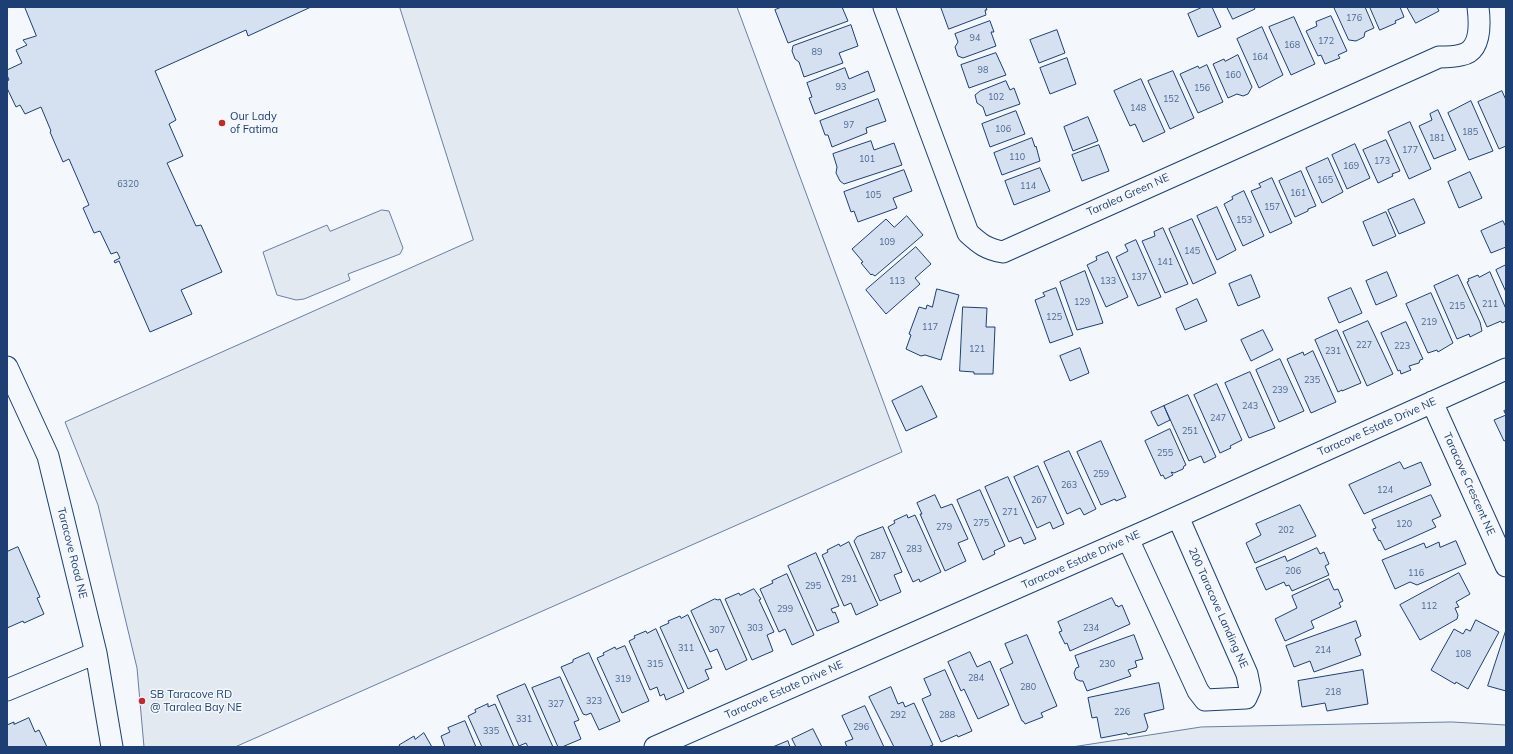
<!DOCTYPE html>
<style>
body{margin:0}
#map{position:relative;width:1513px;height:754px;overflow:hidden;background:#f4f7fb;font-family:Mulish,sans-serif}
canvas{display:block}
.frame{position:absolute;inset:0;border:8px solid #1d3f73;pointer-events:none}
</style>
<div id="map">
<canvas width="1513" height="754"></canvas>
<div class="frame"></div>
</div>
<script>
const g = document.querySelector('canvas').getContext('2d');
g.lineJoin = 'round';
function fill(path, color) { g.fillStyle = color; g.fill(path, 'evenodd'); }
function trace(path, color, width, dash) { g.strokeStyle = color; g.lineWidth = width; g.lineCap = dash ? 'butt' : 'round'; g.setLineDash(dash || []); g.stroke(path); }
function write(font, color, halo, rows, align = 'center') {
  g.font = font + ' Mulish,sans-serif'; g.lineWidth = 3; g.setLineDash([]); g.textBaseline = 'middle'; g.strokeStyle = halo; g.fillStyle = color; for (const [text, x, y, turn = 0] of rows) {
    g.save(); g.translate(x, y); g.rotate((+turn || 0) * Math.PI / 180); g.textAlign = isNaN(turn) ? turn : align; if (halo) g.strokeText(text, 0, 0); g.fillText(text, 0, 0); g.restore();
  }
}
const green = new Path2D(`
 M 400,7 L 737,7 L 902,452 L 235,747 L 144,747 L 137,668 L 98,505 L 65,422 L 473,240 Z
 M 382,210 L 389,211 L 403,248 L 400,254 L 348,274 L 350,280 L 304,299 L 296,300 L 277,295 L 263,252 L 327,225 L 330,231 Z
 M 1452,722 L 1506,725 L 1506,747 L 1072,747 L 1201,727 Z`);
const building = new Path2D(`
 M 25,7 L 311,7 L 248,36 L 246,30 L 155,71 L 176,120 L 169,124 L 183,156 L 167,163 L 196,226 L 201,225 L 222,272 L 181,290 L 192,314 L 150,332 L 119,261 L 115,263 L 114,261 L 120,258 L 117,252 L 111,254 L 100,231 L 94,233 L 83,208 L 89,205 L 69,159 L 63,162 L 50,132 L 51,131 L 41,107 L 25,114 L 20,105 L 16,107 L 7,88 L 7,81 L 9,80 L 7,75 L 7,70 L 22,63 L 16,50 L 27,45 L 23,40 L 36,36 Z
 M 782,7 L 842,7 L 848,21 L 788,43 L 775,10 Z
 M 941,7 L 986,7 L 987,10 L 985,10 L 986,15 L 949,29 Z
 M 1203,7 L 1212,7 L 1221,27 L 1198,37 L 1188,14 Z
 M 1227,7 L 1254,7 L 1255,9 L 1233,19 Z
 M 1334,7 L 1365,7 L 1374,28 L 1365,32 L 1364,37 L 1356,41 L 1349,40 Z
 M 1370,7 L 1400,7 L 1404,17 L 1395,21 L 1396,23 L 1380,30 Z
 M 1407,7 L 1437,7 L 1439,11 L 1416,23 Z
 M 1331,16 L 1347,51 L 1338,55 L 1340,58 L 1325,64 L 1321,55 L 1318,56 L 1306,31 L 1317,26 L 1316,22 Z
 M 1294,17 L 1315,64 L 1291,75 L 1269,27 Z
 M 990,21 L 994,32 L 991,32 L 996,46 L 963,58 L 958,56 L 955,47 L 958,42 L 955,34 Z
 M 851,25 L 858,46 L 839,53 L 843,63 L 804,77 L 799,62 L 795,59 L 792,51 L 793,46 Z
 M 1262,27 L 1283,75 L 1259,88 L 1237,39 Z
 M 1057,30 L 1065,53 L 1039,63 L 1030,40 Z
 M 996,53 L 1006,75 L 969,88 L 961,65 Z
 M 1238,55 L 1252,87 L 1248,94 L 1243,96 L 1237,94 L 1228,98 L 1213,64 L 1224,59 L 1225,61 Z
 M 1067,58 L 1076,84 L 1050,94 L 1040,68 Z
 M 1207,65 L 1223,102 L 1198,113 L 1180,74 L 1198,66 L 1199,68 Z
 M 845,68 L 849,79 L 868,71 L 875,91 L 815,114 L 809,98 L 812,97 L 807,83 Z
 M 1173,71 L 1194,118 L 1170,129 L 1148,81 Z
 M 1141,79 L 1165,132 L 1143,142 L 1135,124 L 1130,126 L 1114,91 Z
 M 1006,81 L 1010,90 L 1014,88 L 1020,104 L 986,116 L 983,107 L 977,103 L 975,95 L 980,91 Z
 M 1502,91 L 1506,100 L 1506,146 L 1499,149 L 1478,102 Z
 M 878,99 L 886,121 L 866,128 L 867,133 L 832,147 L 828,135 L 825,135 L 820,121 Z
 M 1471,101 L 1493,151 L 1469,160 L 1448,113 Z
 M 1438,110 L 1456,150 L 1434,159 L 1419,126 L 1432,120 L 1430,114 Z
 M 1016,111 L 1025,134 L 990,147 L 982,124 Z
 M 1088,117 L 1098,141 L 1073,151 L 1064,127 Z
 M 1410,122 L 1431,169 L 1409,179 L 1388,132 Z
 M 1032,138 L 1035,147 L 1036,146 L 1040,161 L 1002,175 L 994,153 Z
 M 1386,140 L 1400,171 L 1392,174 L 1393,176 L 1378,183 L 1363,150 Z
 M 871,141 L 874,150 L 894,143 L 902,165 L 844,184 L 840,181 L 836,173 L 837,167 L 833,154 Z
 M 1355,144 L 1370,178 L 1347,189 L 1332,155 Z
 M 1099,145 L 1109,171 L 1082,181 L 1072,155 Z
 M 1328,158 L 1343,192 L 1322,203 L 1306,168 Z
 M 1040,168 L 1050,191 L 1014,205 L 1005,181 Z
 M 904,170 L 912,191 L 893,198 L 897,208 L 858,222 L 854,211 L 851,212 L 844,192 Z
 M 1301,171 L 1316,206 L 1308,209 L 1308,211 L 1295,217 L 1279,181 Z
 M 1470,172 L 1482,198 L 1459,208 L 1448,182 Z
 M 1272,178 L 1292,223 L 1270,233 L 1251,191 L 1261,187 L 1259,184 Z
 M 1244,191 L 1264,236 L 1243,246 L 1224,204 L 1233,199 L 1232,197 Z
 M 1414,199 L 1425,223 L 1399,234 L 1388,210 Z
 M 1217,207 L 1236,250 L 1217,260 L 1197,216 Z
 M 1386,212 L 1396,236 L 1373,246 L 1363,222 Z
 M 907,216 L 923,235 L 875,276 L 872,274 L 871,275 L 861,263 L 863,262 L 852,249 L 886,219 L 894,227 Z
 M 1192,219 L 1216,273 L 1193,284 L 1169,229 Z
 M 1503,221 L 1506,227 L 1506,247 L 1491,253 L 1481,231 Z
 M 1163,228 L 1188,284 L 1165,293 L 1142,241 L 1155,236 L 1154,232 Z
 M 1136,240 L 1161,297 L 1138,306 L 1116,257 L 1128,251 L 1125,245 Z
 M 916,247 L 931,264 L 915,278 L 920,284 L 886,314 L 866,290 Z
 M 1108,252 L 1128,297 L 1106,307 L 1087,265 L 1097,260 L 1096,257 Z
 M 1506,265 L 1506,292 L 1496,270 Z
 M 1085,271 L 1103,323 L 1077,330 L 1060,282 Z
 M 1387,272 L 1397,296 L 1376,305 L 1366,281 Z
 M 1490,272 L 1506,309 L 1506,321 L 1502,323 L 1501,321 L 1487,327 L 1467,282 L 1469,281 L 1468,279 L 1478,275 L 1479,277 Z
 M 1251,275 L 1260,297 L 1238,306 L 1229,284 Z
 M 1458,275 L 1480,322 L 1482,331 L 1470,337 L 1469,334 L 1457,339 L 1434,286 Z
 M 1056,288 L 1073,335 L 1050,343 L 1035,300 L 1045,296 L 1043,293 Z
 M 1351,288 L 1362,313 L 1339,323 L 1328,298 Z
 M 937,289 L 959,295 L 941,360 L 925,355 L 921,356 L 906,349 L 911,335 L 909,334 L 919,307 L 926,309 L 927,305 L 932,307 Z
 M 1431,293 L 1453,343 L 1438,352 L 1437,350 L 1428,353 L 1406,304 Z
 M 1197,299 L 1207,321 L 1185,330 L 1176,309 Z
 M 963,307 L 987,308 L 986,327 L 995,327 L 993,374 L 974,374 L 974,372 L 960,371 Z
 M 1368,321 L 1393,374 L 1367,386 L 1343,332 Z
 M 1406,322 L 1423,359 L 1420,360 L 1419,363 L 1409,366 L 1411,370 L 1401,374 L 1400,370 L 1398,371 L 1381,333 Z
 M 1263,330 L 1273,350 L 1251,361 L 1241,340 Z
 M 1337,330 L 1361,383 L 1342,391 L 1342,390 L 1338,392 L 1315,340 Z
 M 1080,348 L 1089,373 L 1070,381 L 1060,356 Z
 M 1313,351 L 1336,402 L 1311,413 L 1287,359 L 1303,352 L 1304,355 Z
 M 1280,359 L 1304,411 L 1279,422 L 1256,370 Z
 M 1250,372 L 1275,428 L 1249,438 L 1225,383 Z
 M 1217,384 L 1242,440 L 1230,446 L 1231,448 L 1220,453 L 1194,395 Z
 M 922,386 L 937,417 L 906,431 L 892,401 Z
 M 1188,395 L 1216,457 L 1204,463 L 1201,456 L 1189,461 L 1164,406 Z
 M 1164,406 L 1170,420 L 1158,426 L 1151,412 Z
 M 1506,410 L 1506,440 L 1504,441 L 1494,420 L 1506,415 L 1504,411 Z
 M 1170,429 L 1186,465 L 1184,466 L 1183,469 L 1174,473 L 1171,472 L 1173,475 L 1165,479 L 1163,475 L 1161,476 L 1145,441 Z
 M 1101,441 L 1126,497 L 1116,501 L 1115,499 L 1101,505 L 1077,452 Z
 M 1069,451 L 1096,509 L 1084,515 L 1080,508 L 1067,514 L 1044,462 Z
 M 1400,462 L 1404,469 L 1421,462 L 1431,485 L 1364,514 L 1349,485 Z
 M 1038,466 L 1064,524 L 1053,529 L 1050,522 L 1037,528 L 1014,477 Z
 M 1008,477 L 1036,539 L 1024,544 L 1021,537 L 1009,542 L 985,487 Z
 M 980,490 L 1005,546 L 994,551 L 995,554 L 983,560 L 957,500 Z
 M 935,495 L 941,508 L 952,504 L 968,539 L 958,543 L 966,561 L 945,571 L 920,514 L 922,514 L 917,503 Z
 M 1431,495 L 1441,516 L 1432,520 L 1436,527 L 1385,550 L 1380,540 L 1379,541 L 1373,529 L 1376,528 L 1372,520 Z
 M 1300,505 L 1316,536 L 1255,563 L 1246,543 L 1261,535 L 1256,524 Z
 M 907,515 L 908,518 L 915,515 L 941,572 L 920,582 L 919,579 L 913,582 L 888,527 L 895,523 L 894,521 Z
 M 883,527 L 902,572 L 894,575 L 901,592 L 880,601 L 854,541 L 857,537 Z
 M 1456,541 L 1466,564 L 1417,585 L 1410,582 L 1395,589 L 1382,560 L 1424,543 L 1426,548 L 1439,542 L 1440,547 Z
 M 849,542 L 878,605 L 856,615 L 851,603 L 844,606 L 822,555 L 828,552 L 827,550 L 839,544 L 840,546 Z
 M 18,547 L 40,597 L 37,598 L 44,614 L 24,623 L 23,621 L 7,628 L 7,552 Z
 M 1317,548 L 1320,554 L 1324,552 L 1329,564 L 1325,566 L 1329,575 L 1292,591 L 1289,585 L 1286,586 L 1284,582 L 1266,590 L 1256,568 L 1285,556 L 1287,561 Z
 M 816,553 L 839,606 L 831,609 L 833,613 L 835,612 L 839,622 L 817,631 L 788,566 Z
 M 1459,573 L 1470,594 L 1456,602 L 1459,607 L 1455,608 L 1458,615 L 1457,619 L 1420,640 L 1400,605 Z
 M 787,574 L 814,635 L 792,645 L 785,629 L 779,632 L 760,589 L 773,583 L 772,581 Z
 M 1329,579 L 1334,590 L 1338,589 L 1343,601 L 1339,603 L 1341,607 L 1311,621 L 1314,628 L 1285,641 L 1275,619 L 1297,608 L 1292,596 Z
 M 754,589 L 761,599 L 759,600 L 774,632 L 767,635 L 773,651 L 752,660 L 725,599 L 739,593 L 740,595 Z
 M 1112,598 L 1116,606 L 1117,605 L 1118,607 L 1122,605 L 1130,624 L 1070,651 L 1067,643 L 1065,644 L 1059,632 L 1062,631 L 1058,622 Z
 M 715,599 L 718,600 L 720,599 L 747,660 L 726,670 L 717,649 L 710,652 L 691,611 Z
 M 688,615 L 712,668 L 705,670 L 709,679 L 688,689 L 660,627 L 669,623 L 668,621 L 680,616 L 681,618 Z
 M 1476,620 L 1499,632 L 1468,689 L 1456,682 L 1455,684 L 1431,670 L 1454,629 L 1463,634 L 1466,629 L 1470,631 Z
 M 1356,621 L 1361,636 L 1355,639 L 1361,655 L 1314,672 L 1310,661 L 1294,667 L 1286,646 Z
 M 656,629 L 684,692 L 666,700 L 664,694 L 660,696 L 657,687 L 650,690 L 629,641 L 635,638 L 634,636 L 646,631 L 647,633 Z
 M 1506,630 L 1506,691 L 1488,686 Z
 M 1027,635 L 1057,706 L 1041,713 L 1043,717 L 1025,724 L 1023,721 L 1022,721 L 1000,669 L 1013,663 L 1005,644 Z
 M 1134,635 L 1143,659 L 1135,661 L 1137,667 L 1128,670 L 1131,676 L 1087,691 L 1083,681 L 1080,681 L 1076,679 L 1074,673 L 1076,668 L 1079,667 L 1075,656 Z
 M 625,646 L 649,701 L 622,713 L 597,658 L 604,655 L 603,653 L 615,647 L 616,649 Z
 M 970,652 L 977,667 L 990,661 L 1009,705 L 978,719 L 964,689 L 961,691 L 948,662 Z
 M 589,653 L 620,721 L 599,730 L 591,713 L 586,715 L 583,714 L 561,667 L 573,662 L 573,660 Z
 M 945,670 L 972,731 L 958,737 L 957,735 L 941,742 L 922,699 L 931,695 L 924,679 Z
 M 1363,670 L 1368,704 L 1327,711 L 1325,703 L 1302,707 L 1298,681 Z
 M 560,677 L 579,720 L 574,722 L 581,739 L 562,747 L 558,747 L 532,688 Z
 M 1159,683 L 1164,709 L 1144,714 L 1148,727 L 1146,731 L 1128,735 L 1127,733 L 1101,738 L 1097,717 L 1092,718 L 1088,698 Z
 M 525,684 L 553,747 L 528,747 L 526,743 L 519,746 L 497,696 Z
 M 891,687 L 898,704 L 903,702 L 905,707 L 914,703 L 933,745 L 928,747 L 894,747 L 869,697 Z
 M 488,704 L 488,707 L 495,704 L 514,747 L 482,747 L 468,716 L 476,712 L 475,710 Z
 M 865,706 L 884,747 L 847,747 L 845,742 L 853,739 L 842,716 Z
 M 29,718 L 35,732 L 39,730 L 47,747 L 7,747 L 7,725 L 14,722 L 14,724 Z
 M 465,721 L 476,747 L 445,747 L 441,736 L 450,732 L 448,728 Z
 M 813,729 L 822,747 L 796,747 L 792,739 Z
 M 424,733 L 432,747 L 400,747 L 399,745 L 414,736 L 415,739 Z
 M 788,741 L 790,747 L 773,747 Z`);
const minor = new Path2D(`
 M 884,7 L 968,233 C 980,244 986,249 1003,252 L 1439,57 C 1446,57 1454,57 1461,55 C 1482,51 1480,23 1478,7
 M 7,367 L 48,456 L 96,653 L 112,747
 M 1432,402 L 1506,566
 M 1128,539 L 1198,691 L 1205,700 L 1246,698 L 1250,689 L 1247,674 L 1178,517
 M 7,690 L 96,653
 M 655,747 L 1155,527 L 1506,369`);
const markers = [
 [222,123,4,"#c62828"],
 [142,701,4,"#c62828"]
];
const numberNames = [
 ["176",1354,18],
 ["94",975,38],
 ["172",1326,41],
 ["168",1292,45],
 ["89",817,52],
 ["164",1260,57],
 ["98",983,70],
 ["160",1233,75],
 ["93",841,87],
 ["156",1202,88],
 ["102",996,97],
 ["152",1171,99],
 ["148",1138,108],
 ["97",849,125],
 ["106",1003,129],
 ["185",1470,132],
 ["181",1437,138],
 ["177",1410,150],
 ["110",1017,157],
 ["101",867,159],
 ["173",1382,161],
 ["169",1351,166],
 ["165",1325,180],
 ["6320",128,184],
 ["114",1028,186],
 ["161",1298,193],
 ["105",873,195],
 ["157",1272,207],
 ["153",1244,220],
 ["109",887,242],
 ["145",1192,251],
 ["141",1165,262],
 ["137",1139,277],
 ["113",897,281],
 ["133",1108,281],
 ["129",1082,302],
 ["211",1490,304],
 ["215",1457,306],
 ["125",1054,317],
 ["219",1429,322],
 ["117",930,327],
 ["227",1364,345],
 ["223",1402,346],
 ["121",977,349],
 ["231",1333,351],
 ["235",1312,380],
 ["239",1280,390],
 ["243",1250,406],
 ["247",1218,418],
 ["251",1190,431],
 ["255",1165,453],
 ["259",1101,474],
 ["263",1069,485],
 ["124",1385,490],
 ["267",1039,500],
 ["271",1010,512],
 ["275",981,523],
 ["120",1404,524],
 ["279",944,527],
 ["202",1286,530],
 ["283",914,549],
 ["287",878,556],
 ["206",1293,571],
 ["116",1416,573],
 ["291",849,579],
 ["295",813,586],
 ["112",1429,606],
 ["299",785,609],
 ["303",755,628],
 ["234",1091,628],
 ["307",717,630],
 ["311",686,648],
 ["214",1323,650],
 ["108",1463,654],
 ["315",655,664],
 ["230",1107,664],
 ["284",976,678],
 ["319",623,679],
 ["280",1028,687],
 ["218",1333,692],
 ["323",594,701],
 ["327",556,704],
 ["226",1122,712],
 ["292",898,715],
 ["288",947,715],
 ["331",524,719],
 ["296",861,727],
 ["335",491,731]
];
const poiNames = [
 ["Our Lady",230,117],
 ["of Fatima",230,130],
 ["SB Taracove RD",150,695],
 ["@ Taralea Bay NE",150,708]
];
const streetNames = [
 ["Taralea Green NE",1128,195,-24],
 ["Taracove Estate Drive NE",1377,427,-24],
 ["Taracove Crescent NE",1469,484,66],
 ["Taracove Road NE",72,553,76],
 ["Taracove Estate Drive NE",1081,560,-24],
 ["200 Taracove Landing NE",1218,608,66],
 ["Taracove Estate Drive NE",784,690,-24]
];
fill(green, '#e3e9f0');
trace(green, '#687fa3', 1);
fill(building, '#d5e0f0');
trace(building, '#1d3f73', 1);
trace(minor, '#1d3f73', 23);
trace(minor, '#f4f7fb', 21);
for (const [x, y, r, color] of markers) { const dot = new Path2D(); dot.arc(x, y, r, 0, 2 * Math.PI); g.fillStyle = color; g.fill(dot); trace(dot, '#f4f7fb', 1.5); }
write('9px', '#4b6792', null, numberNames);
write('11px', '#1d3f73', '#f4f7fb', poiNames, 'left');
write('11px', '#1d3f73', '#f4f7fb', streetNames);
</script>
